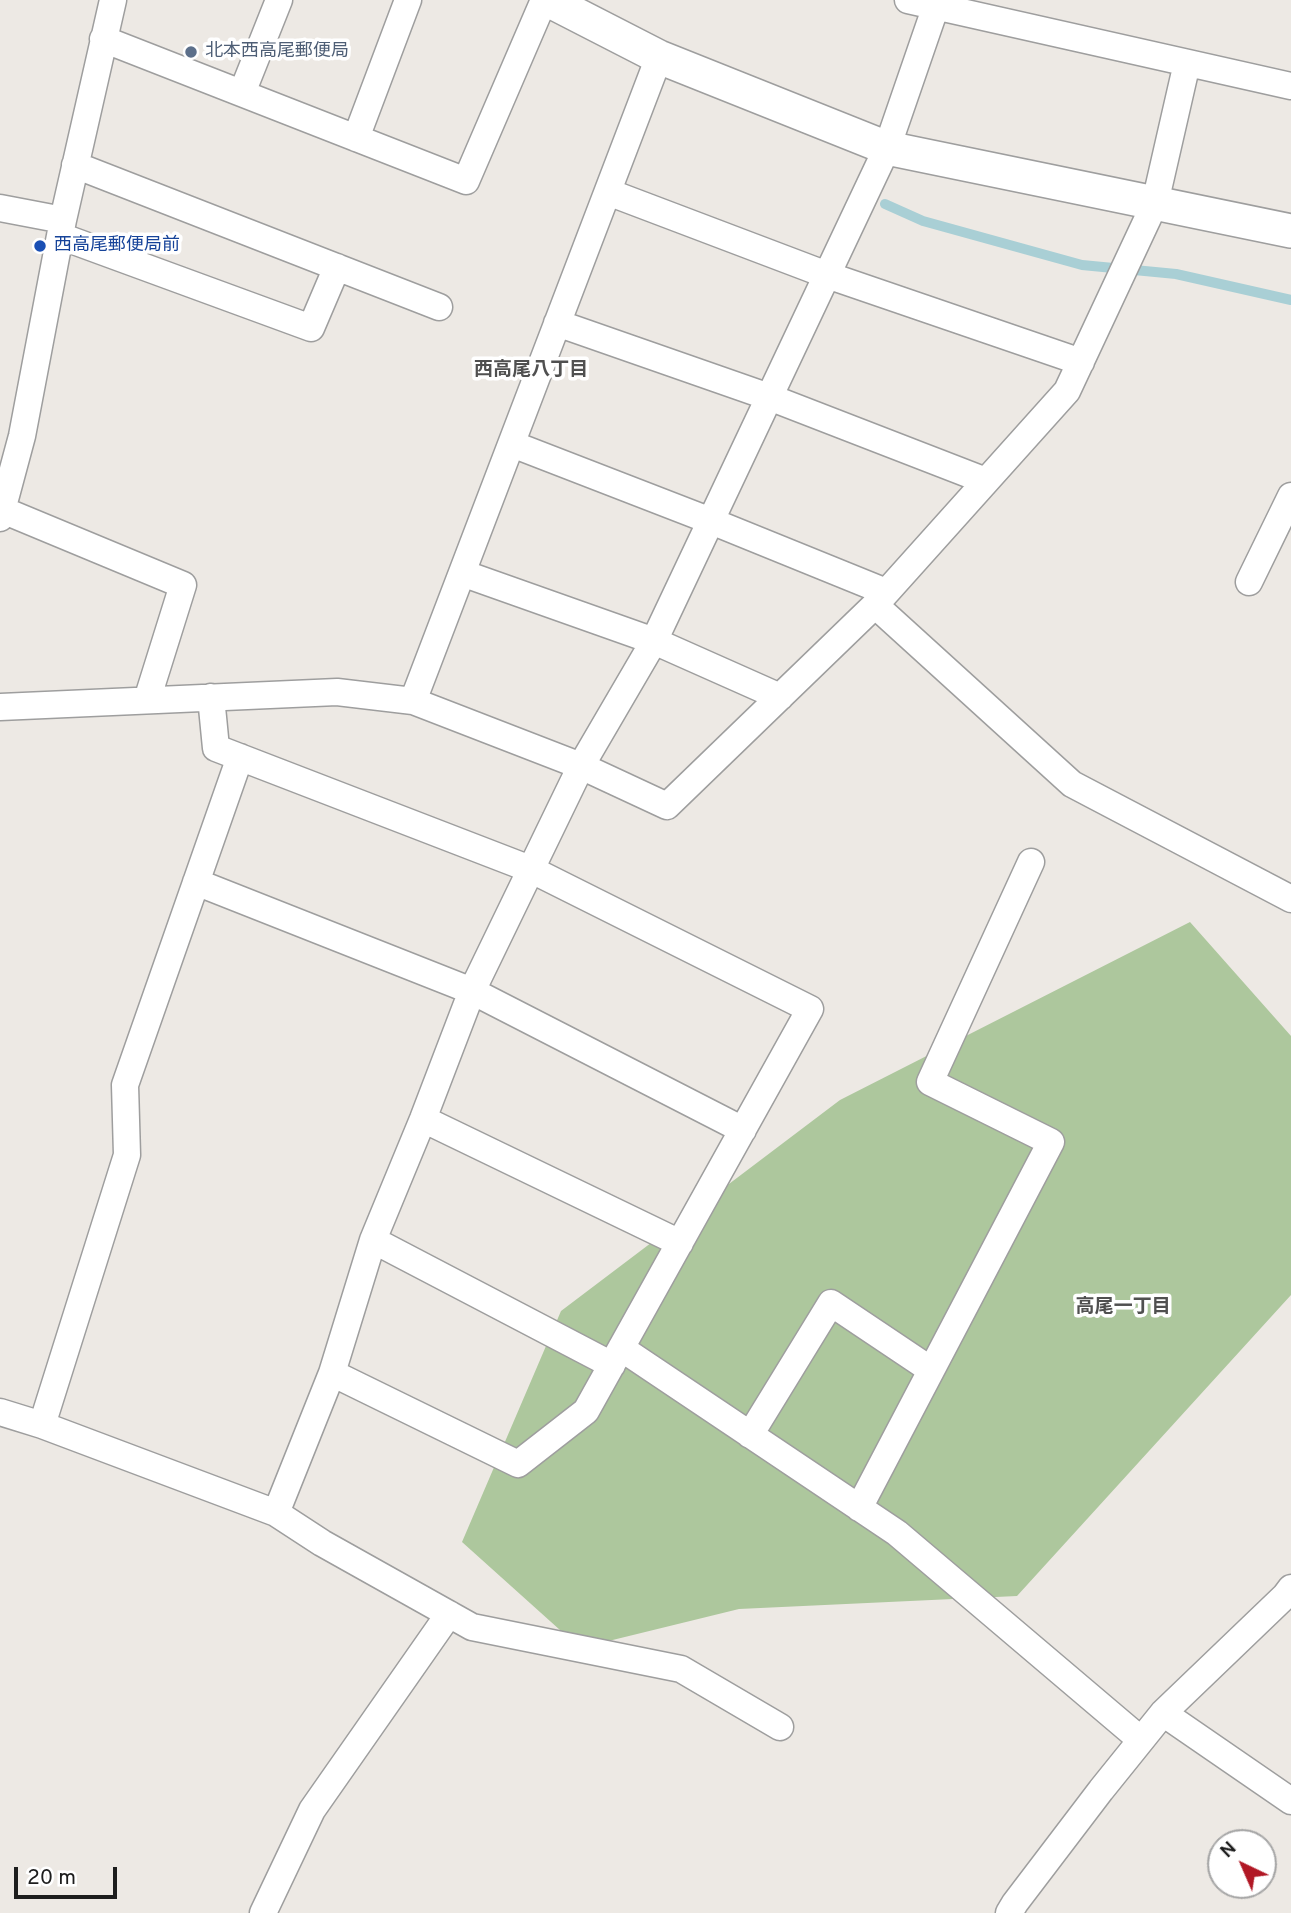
<!DOCTYPE html>
<meta charset="utf-8">
<style>
body{margin:0}
#map{position:relative;width:1291px;height:1913px;overflow:hidden;background:#ede9e4;font-family:Overpass,sans-serif}
canvas{display:block}
.north{position:absolute;left:1207px;top:1829px;width:70px;height:70px;box-sizing:border-box;background:#fff;border:2px solid #a5a5a5;border-radius:50%;rotate:316deg;font-size:19px;font-weight:700;line-height:28px;text-align:center;color:#1d1d1d}
.north::after{content:'';display:block;margin:auto;width:24px;height:32px;background:#b11825;clip-path:polygon(50% 0,100% 100%,50% 72%,0 100%)}
.scale{position:absolute;left:14px;top:1867px;width:103px;height:32px;box-sizing:border-box;border:4px solid #1d1d1d;border-top:0;padding-left:9px;font-size:21px;line-height:24px;white-space:nowrap;color:#1d1d1d;-webkit-text-stroke:5px #fff;paint-order:stroke}
</style>
<div id="map">
<canvas width="1291" height="1913"></canvas>
<div class="north">N</div>
<div class="scale">20 m</div>
</div>
<script>
const g = document.querySelector('canvas').getContext('2d');
g.lineJoin = 'round';
function fill(path, color) { g.fillStyle = color; g.fill(path, 'evenodd'); }
function trace(path, color, width, dash) { g.strokeStyle = color; g.lineWidth = width; g.lineCap = dash ? 'butt' : 'round'; g.setLineDash(dash || []); g.stroke(path); }
function write(font, color, halo, rows, align = 'center') {
  g.font = font + ' Overpass,"Noto Sans JP",sans-serif'; g.lineWidth = 7; g.setLineDash([]); g.textBaseline = 'middle'; g.strokeStyle = halo; g.fillStyle = color; for (const [text, x, y, turn = 0] of rows) {
    g.save(); g.translate(x, y); g.rotate((+turn || 0) * Math.PI / 180); g.textAlign = isNaN(turn) ? turn : align; if (halo) g.strokeText(text, 0, 0); g.fillText(text, 0, 0); g.restore();
  }
}
const forest = new Path2D(`
 M 1190,922 L 1291,1036 L 1291,1295 L 1017,1596 L 739,1609 L 580,1648 L 462,1542 L 561,1311 L 840,1100 Z`);
const stream = new Path2D(`
 M 885,204 L 923,221 L 1082,265 L 1176,274 L 1291,300`);
const minor = new Path2D(`
 M 908,0 L 1291,86
 M 103,39 L 466,181 L 544,0
 M 242,93 L 279,0
 M 356,138 L 408,0
 M 75,165 L 439,307
 M 608,192 L 827,275 L 1081,362
 M 0,208 L 63,220
 M 60,236 L 311,328 L 337,267
 M 557,323 L 769,397 L 986,481
 M 512,444 L 711,521 L 886,592
 M 0,509 L 183,585 L 147,700
 M 0,518 L 22,436 L 63,220 L 113,0
 M 462,573 L 654,641 L 780,697
 M 1249,582 L 1291,496
 M 875,605 L 1072,784 L 1291,899
 M 211,697 L 216,748 L 530,869 L 810,1009 L 586,1411 L 518,1464 L 332,1373
 M 413,701 L 659,57
 M 0,707 L 337,692 L 413,701 L 581,766 L 667,806 L 875,605 L 1067,391 L 1155,203 L 1187,63
 M 196,882 L 472,991 L 743,1130
 M 423,1119 L 680,1243
 M 373,1240 L 612,1365
 M 621,1348 L 897,1533 L 1141,1740
 M 0,1412 L 42,1425 L 276,1513 L 322,1543 L 472,1627 L 681,1669 L 780,1727
 M 42,1425 L 127,1155 L 125,1085 L 240,757
 M 750,1435 L 831,1303 L 931,1370
 M 859,1508 L 1051,1142 L 930,1082 L 1031,862
 M 276,1513 L 332,1373 L 373,1240 L 423,1119 L 472,991 L 581,766 L 654,641 L 887,148 L 938,0
 M 1163,1713 L 1291,1801
 M 263,1913 L 312,1810 L 449,1614
 M 1009,1913 L 1015,1903 L 1101,1790 L 1163,1713 L 1285,1596 L 1291,1588`);
const tertiary = new Path2D(`
 M 548,0 L 659,57 L 887,148 L 1291,231`);
const markers = [
 [191,52,7,"#5c6f8a"],
 [40,246,7,"#1a4fb4"]
];
const serviceNames = [
 ["北本西高尾郵便局",205,52]
];
const transitNames = [
 ["西高尾郵便局前",54,246]
];
const neighbourhoodNames = [
 ["西高尾八丁目",531,371],
 ["高尾一丁目",1123,1308]
];
fill(forest, '#adc79d');
trace(stream, '#a9cfd5', 10);
trace(minor, '#9e9e9e', 29);
trace(tertiary, '#9e9e9e', 36);
trace(minor, '#fff', 26);
trace(tertiary, '#fff', 33);
for (const [x, y, r, color] of markers) { const dot = new Path2D(); dot.arc(x, y, r, 0, 2 * Math.PI); g.fillStyle = color; g.fill(dot); trace(dot, '#fff', 2.5); }
write('18px', '#4e5e75', '#fff', serviceNames, 'left');
write('18px', '#164399', '#fff', transitNames, 'left');
write('bold 19px', '#505050', '#fff', neighbourhoodNames);
</script>
